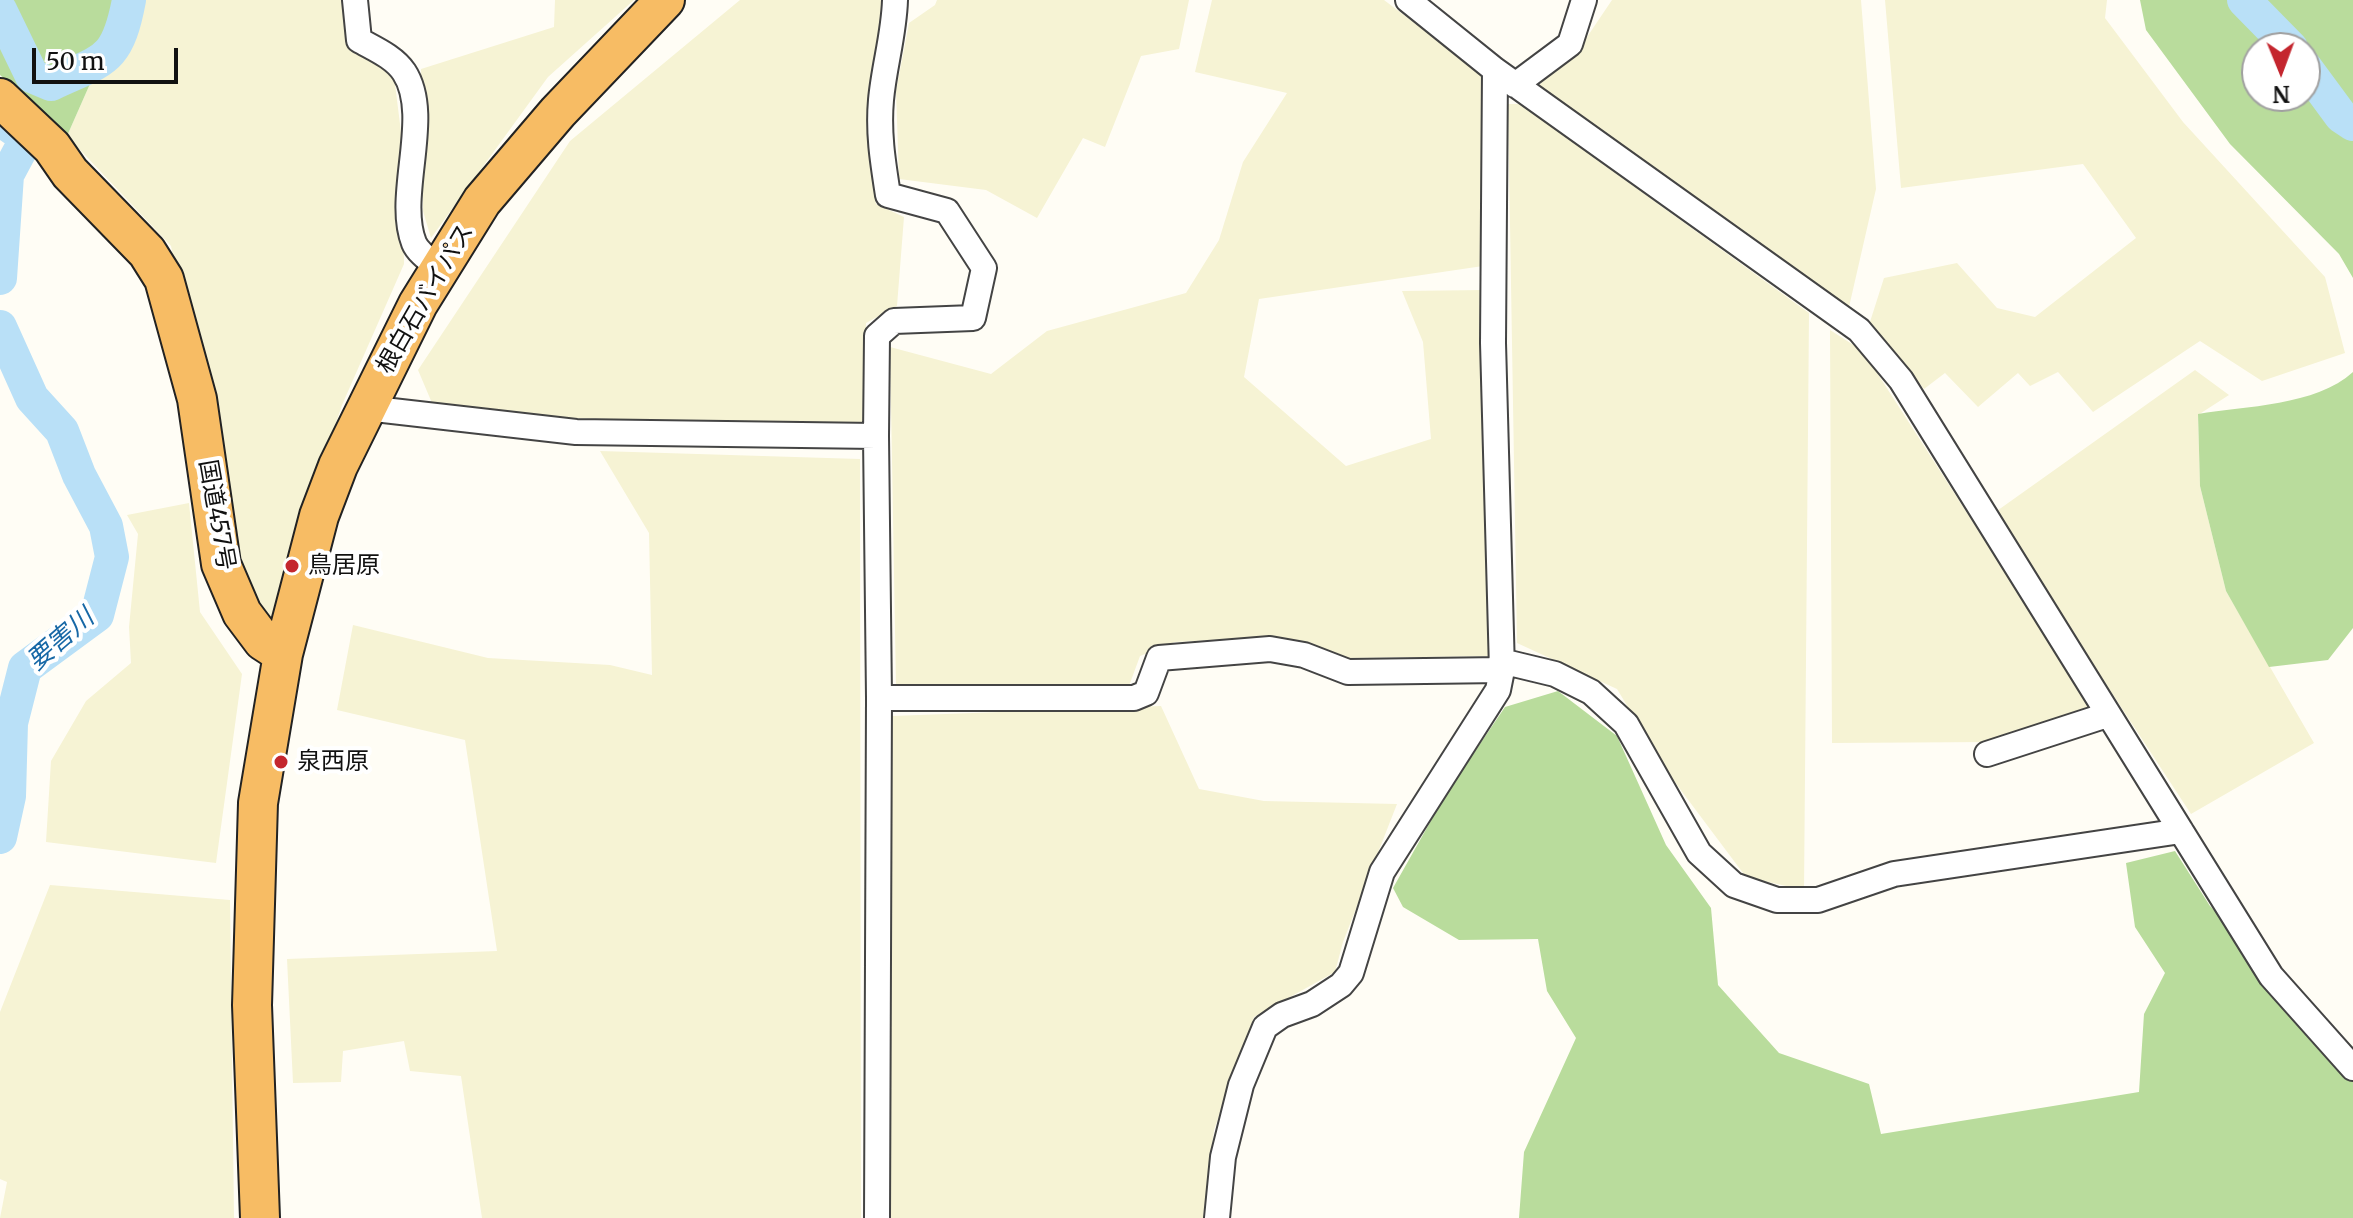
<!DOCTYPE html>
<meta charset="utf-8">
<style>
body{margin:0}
#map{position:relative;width:2353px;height:1218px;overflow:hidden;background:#fffdf5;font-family:Merriweather,serif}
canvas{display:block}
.north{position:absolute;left:2241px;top:32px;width:80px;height:80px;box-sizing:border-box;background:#fff;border:2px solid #a0a0a0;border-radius:50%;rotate:179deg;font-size:22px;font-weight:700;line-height:32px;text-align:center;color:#111}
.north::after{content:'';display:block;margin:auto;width:28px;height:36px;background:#c4262e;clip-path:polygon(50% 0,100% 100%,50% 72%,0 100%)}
.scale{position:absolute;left:32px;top:48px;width:146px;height:36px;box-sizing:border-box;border:4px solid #111;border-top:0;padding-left:10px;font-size:24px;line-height:28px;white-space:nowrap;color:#111;-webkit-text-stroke:6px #fff;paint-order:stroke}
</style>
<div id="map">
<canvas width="2353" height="1218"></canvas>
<div class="north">N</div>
<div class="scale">50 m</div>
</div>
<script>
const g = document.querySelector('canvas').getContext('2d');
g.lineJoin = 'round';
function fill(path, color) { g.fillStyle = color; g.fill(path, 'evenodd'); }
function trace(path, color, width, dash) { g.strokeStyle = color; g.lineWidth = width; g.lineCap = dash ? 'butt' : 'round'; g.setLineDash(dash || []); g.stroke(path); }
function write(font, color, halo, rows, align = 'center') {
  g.font = font + ' Merriweather,"Noto Sans JP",serif'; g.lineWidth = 8; g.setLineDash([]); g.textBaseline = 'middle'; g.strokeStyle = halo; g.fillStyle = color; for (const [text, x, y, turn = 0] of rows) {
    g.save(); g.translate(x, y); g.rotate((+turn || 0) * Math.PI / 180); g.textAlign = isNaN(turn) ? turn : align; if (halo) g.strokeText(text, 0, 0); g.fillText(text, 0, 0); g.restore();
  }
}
const farmland = new Path2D(`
 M 127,0 L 350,0 L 352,47 L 394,76 L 403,148 L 404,264 L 342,405 L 270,622 L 233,553 L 171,246 L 67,136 Z
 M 555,0 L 634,0 L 548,77 L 431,238 L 423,211 L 421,69 L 554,27 Z
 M 740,0 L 882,0 L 869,146 L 876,204 L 904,217 L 897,306 L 866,323 L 863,425 L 566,418 L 432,403 L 418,370 L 570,141 Z
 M 937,0 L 1189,0 L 1179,49 L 1141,56 L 1105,147 L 1083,138 L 1037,218 L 986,190 L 899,179 L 896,91 L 909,23 L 935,5 Z
 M 1212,0 L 1384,0 L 1482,74 L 1483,266 L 1259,299 L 1244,377 L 1346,466 L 1431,439 L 1423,342 L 1402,291 L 1484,290 L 1490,656 L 1349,658 L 1280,637 L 1175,642 L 1140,656 L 1129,686 L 896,687 L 890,347 L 991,374 L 1047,331 L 1186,293 L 1219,240 L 1243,162 L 1287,93 L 1195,72 Z
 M 1612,0 L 1861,0 L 1876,189 L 1849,307 L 1539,85 L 1583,43 Z
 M 1885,0 L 2107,0 L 2105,18 L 2183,122 L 2325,277 L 2345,353 L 2262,381 L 2200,341 L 2093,412 L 2058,372 L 2030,386 L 2018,373 L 1978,407 L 1945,373 L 1924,389 L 1869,325 L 1884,278 L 1957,263 L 1997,308 L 2035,317 L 2136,238 L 2083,164 L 1901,188 Z
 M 1508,104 L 1520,104 L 1809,313 L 1804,890 L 1746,877 L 1668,773 L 1617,689 L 1517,643 Z
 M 1830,330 L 1863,351 L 2093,709 L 1990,742 L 1832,743 Z
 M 2195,370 L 2229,395 L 2198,415 L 2200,486 L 2226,591 L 2314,743 L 2191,814 L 1994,513 Z
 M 600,451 L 860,459 L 861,1218 L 482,1218 L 461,1076 L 410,1071 L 404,1041 L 343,1051 L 341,1082 L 293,1083 L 287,959 L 497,951 L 465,740 L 337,710 L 353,625 L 488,658 L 610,665 L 652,675 L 649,533 Z
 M 189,503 L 200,612 L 242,674 L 216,863 L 46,842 L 51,761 L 86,701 L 131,663 L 129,627 L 138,534 L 127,515 Z
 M 1161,706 L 1199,789 L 1264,801 L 1397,804 L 1343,942 L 1335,972 L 1254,1017 L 1214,1130 L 1203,1218 L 890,1218 L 892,716 Z
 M 50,885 L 230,900 L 234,1218 L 0,1218 L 7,1182 L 0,1179 L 0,1012 Z`);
const forest = new Path2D(`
 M 0,0 L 127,0 L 67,136 L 0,75 Z
 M 2140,0 L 2353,0 L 2353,278 L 2339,254 L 2230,144 L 2146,30 ZM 2257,48 L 2305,48 L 2305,96 L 2257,96 Z
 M 2353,372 L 2353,628 L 2328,660 L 2269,667 L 2226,591 L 2200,486 L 2198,414 C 2245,406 2316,406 2353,372 Z
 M 1558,691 L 1617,736 L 1666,845 L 1711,908 L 1718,985 L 1779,1053 L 1869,1084 L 1881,1134 L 2139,1092 L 2144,1014 L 2165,973 L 2135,927 L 2126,863 L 2175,851 L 2210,906 L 2353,1047 L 2353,1218 L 1519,1218 L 1524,1152 L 1576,1038 L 1547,991 L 1538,939 L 1459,940 L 1403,907 L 1393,888 L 1446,794 L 1505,707 Z`);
const river = new Path2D(`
 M 2244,0 L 2291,48
 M 0,10 L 32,76 L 51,84 C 104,59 117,63 129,0
 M 2305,67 L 2341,116 L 2353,124
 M 0,119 L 21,134 L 22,147 L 7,175 L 0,278
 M 0,327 L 32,398 L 62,431 L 79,475 L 106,526 L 112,557 L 97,615 L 25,668 L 11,723 L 9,796 L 0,837`);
const minor = new Path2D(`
 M 355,0 L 359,40 C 375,49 394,57 404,72 C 433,116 395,195 414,243 C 418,253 432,262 440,269
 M 1408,0 L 1495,70 L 1859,330 L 1901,380 L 2271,976 L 2353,1068
 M 1515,85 L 1570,44 L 1584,0
 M 366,408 L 576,432 L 876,436 L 879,698 L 877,1218
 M 876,436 L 877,336 L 894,321 L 973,318 L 984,268 L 947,211 L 888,195 C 883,163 878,133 881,100 C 884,66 894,35 895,0
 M 1501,661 L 1555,674 L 1591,692 L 1626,724 L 1699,853 L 1734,885 L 1777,900 L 1818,900 L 1894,874 L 2181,831
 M 879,698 L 1134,698 L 1146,693 L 1159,658 L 1270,649 L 1304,655 L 1348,672 L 1502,670
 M 1987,754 L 2107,715
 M 1217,1218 L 1223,1157 L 1241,1085 L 1265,1027 L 1282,1015 L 1312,1004 L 1341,985 L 1351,973 L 1382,872 L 1498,690 L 1502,670 L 1493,343 L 1495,70`);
const trunk = new Path2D(`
 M 0,98 L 52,147 L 70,173 L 147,252 L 164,279 L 197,399 L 221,564 L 242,613 L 263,641 L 283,654
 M 260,1218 L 252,1005 L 258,803 L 283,654 L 319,516 L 338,466 L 418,304 L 482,201 L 558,112 L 665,0`);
const markers = [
 [292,566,8,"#c4262e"],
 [281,762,8,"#c4262e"]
];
const streetNames = [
 ["根白石バイパス",426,299,-60],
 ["国道457号",216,515,80]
];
const poiNames = [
 ["鳥居原",308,566],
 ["泉西原",297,762]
];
const waterNames = [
 ["要害川",61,640,-41]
];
fill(farmland, '#f6f3d4');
fill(forest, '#b9dc9c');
trace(river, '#b9e0f7', 34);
trace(minor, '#444', 28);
trace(trunk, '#222', 42);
trace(minor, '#fff', 24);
trace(trunk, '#f7bc64', 38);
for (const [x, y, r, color] of markers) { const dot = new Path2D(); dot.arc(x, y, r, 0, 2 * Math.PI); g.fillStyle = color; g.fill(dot); trace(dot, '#fff', 3); }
write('24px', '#111', '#fff', streetNames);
write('24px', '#111', '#fff', poiNames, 'left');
write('italic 26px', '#1768a6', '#fff', waterNames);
</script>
